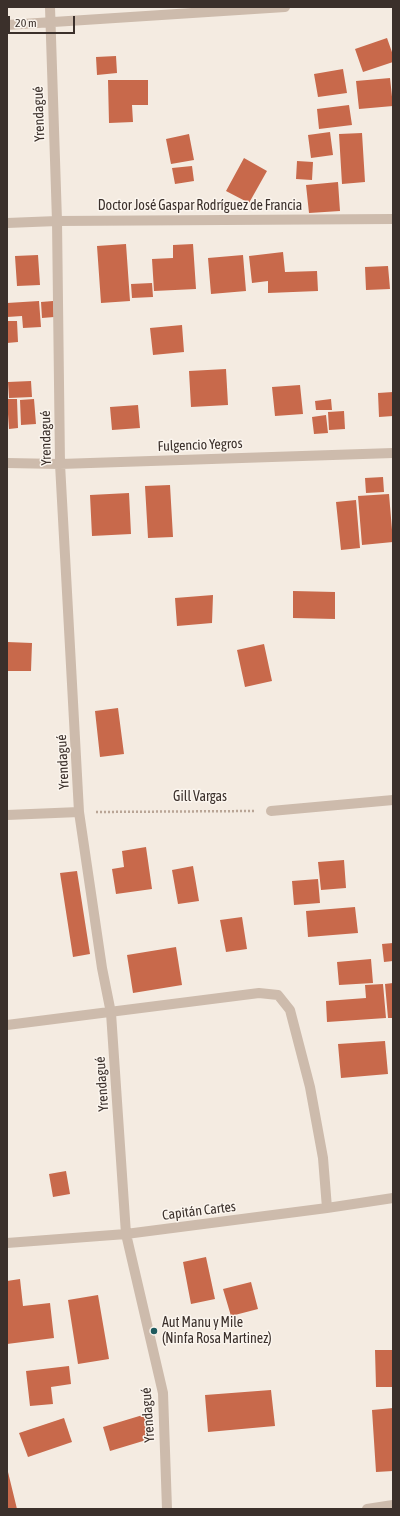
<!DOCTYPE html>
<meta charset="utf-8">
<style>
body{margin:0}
#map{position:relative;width:400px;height:1516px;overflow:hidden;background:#f4ebe1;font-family:"Asap Condensed",sans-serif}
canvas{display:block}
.frame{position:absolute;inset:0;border:8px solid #3b302b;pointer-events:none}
.scale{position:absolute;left:8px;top:16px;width:67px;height:18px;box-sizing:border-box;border:2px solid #3b302b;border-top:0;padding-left:5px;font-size:12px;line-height:14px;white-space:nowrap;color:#3b302b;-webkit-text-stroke:3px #fbf5ee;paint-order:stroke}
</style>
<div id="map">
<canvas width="400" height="1516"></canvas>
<div class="frame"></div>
<div class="scale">20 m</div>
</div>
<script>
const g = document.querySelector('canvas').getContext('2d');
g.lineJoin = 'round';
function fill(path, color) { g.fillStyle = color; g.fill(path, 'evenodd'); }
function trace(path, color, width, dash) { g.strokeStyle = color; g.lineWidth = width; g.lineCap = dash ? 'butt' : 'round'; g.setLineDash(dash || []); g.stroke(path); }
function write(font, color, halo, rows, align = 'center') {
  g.font = font + ' "Asap Condensed",sans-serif'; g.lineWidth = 3; g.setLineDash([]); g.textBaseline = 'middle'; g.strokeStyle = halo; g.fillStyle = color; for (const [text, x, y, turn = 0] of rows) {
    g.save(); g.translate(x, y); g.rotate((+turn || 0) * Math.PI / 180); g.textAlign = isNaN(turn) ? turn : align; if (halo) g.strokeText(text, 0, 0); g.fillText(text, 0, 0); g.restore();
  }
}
const building = new Path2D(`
 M 387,38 L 393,55 L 393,62 L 363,72 L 355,49 Z
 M 116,56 L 117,73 L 97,75 L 96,57 Z
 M 343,69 L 347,93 L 318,97 L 314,74 Z
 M 390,78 L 393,106 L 359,109 L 356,81 Z
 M 108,80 L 148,80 L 148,105 L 132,105 L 133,122 L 109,123 Z
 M 349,105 L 352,125 L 319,129 L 317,109 Z
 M 330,132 L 333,155 L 311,158 L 308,135 Z
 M 362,133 L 365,182 L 342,184 L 339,134 Z
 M 189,134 L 194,160 L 171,164 L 166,139 Z
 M 244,158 L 267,171 L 249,203 L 226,191 Z
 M 297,161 L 313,162 L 312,180 L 296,179 Z
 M 192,166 L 194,181 L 175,184 L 172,168 Z
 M 338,182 L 340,211 L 309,213 L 306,185 Z
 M 126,244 L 130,301 L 101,303 L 97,246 Z
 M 193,244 L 196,289 L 154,291 L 152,259 L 173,258 L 173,245 Z
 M 283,252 L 285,272 L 317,271 L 318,291 L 268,293 L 268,281 L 252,283 L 249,256 Z
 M 38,255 L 40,285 L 17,286 L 15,256 Z
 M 243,255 L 246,291 L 211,294 L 208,258 Z
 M 388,266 L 390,289 L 366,290 L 365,267 Z
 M 152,283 L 153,297 L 132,298 L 131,284 Z
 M 39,301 L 41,327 L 23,328 L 22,316 L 7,317 L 7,303 Z
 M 53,301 L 54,317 L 42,318 L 41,302 Z
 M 7,321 L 17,321 L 18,342 L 7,343 Z
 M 182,325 L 184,352 L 153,355 L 150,328 Z
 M 226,369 L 228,405 L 191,407 L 189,371 Z
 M 31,381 L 32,397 L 9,398 L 8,382 Z
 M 300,385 L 303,414 L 275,416 L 272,387 Z
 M 393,392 L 393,416 L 379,417 L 378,393 Z
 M 7,399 L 17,399 L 18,428 L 9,429 Z
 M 34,399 L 36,424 L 21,425 L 20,400 Z
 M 331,399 L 332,410 L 316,410 L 315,401 Z
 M 138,405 L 140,428 L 112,430 L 110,407 Z
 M 344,411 L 345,429 L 329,430 L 328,412 Z
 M 326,415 L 328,433 L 314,434 L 312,417 Z
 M 383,477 L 384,492 L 366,493 L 365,478 Z
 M 170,485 L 173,537 L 148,538 L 145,486 Z
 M 129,493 L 131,534 L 92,536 L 90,495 Z
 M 389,494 L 393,542 L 362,545 L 358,496 Z
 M 356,500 L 360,548 L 341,550 L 336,502 Z
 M 293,591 L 335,592 L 335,619 L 293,618 Z
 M 213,595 L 212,623 L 177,626 L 175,598 Z
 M 7,642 L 32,643 L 31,671 L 7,671 Z
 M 264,644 L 272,681 L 245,687 L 237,650 Z
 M 118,708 L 124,754 L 100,757 L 95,711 Z
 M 146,847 L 152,889 L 116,894 L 112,869 L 124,867 L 122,851 Z
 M 344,860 L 346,888 L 321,890 L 318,862 Z
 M 193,866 L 199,901 L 178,904 L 172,870 Z
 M 77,871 L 90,954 L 73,957 L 60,873 Z
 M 318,879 L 320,903 L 294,905 L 292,881 Z
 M 355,907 L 358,933 L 308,937 L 306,911 Z
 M 242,917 L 247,949 L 226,952 L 220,920 Z
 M 393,943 L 393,961 L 384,962 L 382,944 Z
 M 176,947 L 182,985 L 133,993 L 127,955 Z
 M 371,959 L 373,983 L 339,985 L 337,962 Z
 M 393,983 L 393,1018 L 388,1018 L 385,984 Z
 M 383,984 L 386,1018 L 327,1022 L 326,1001 L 366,998 L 365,985 Z
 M 385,1041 L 388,1074 L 341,1078 L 338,1044 Z
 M 66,1171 L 70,1194 L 53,1197 L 49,1174 Z
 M 206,1257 L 215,1299 L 191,1304 L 183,1262 Z
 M 20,1279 L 23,1306 L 50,1303 L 54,1338 L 7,1344 L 7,1281 Z
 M 251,1282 L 258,1309 L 231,1316 L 223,1289 Z
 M 98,1295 L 109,1359 L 78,1364 L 68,1300 Z
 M 375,1350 L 393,1350 L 393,1387 L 376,1387 Z
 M 69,1366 L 71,1384 L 51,1387 L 53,1404 L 30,1406 L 26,1371 Z
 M 271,1390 L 275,1426 L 208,1432 L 205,1395 Z
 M 393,1408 L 393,1471 L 376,1472 L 372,1410 Z
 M 146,1414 L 153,1438 L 110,1451 L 103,1427 Z
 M 64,1418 L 72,1442 L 28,1457 L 19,1433 Z
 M 7,1472 L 8,1472 L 17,1509 L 7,1509 Z`);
const path = new Path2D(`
 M 96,812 L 255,811`);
const minor = new Path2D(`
 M 50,7 L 57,221 L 60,464 L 79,812 L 102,968 L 111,1013 L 126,1234 L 163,1393 L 167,1509
 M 7,25 L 285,7
 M 7,223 L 57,221 L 393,219
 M 7,463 L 60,464 L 393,453
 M 271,811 L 393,800
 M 7,815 L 79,812
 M 7,1025 L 259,993 L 278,995 L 290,1010 L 310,1087 L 323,1158 L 327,1208
 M 7,1243 L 126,1234 L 327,1208 L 393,1198
 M 367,1509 L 393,1505`);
const markers = [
 [154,1331,4,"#1f5a5e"]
];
const streetNames = [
 ["Yrendagué",39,114,-92],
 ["Doctor José Gaspar Rodríguez de Francia",200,206],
 ["Yrendagué",46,438,-91],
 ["Fulgencio Yegros",200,445,-2],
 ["Yrendagué",63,762,-93],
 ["Gill Vargas",200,797],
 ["Yrendagué",102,1084,-94],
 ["Capitán Cartes",199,1211,-7],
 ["Yrendagué",148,1415,-94]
];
const poiNames = [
 ["Aut Manu y Mile",162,1323],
 ["(Ninfa Rosa Martinez)",162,1339]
];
fill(building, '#c8694b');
trace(path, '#b9a596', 2.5, [2, 2]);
trace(minor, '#cdbbac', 10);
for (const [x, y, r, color] of markers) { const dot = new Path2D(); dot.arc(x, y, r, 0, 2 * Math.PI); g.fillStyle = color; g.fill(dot); trace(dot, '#fbf5ee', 1.5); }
write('14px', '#3b302b', '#fbf5ee', streetNames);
write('14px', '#3b302b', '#fbf5ee', poiNames, 'left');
</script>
